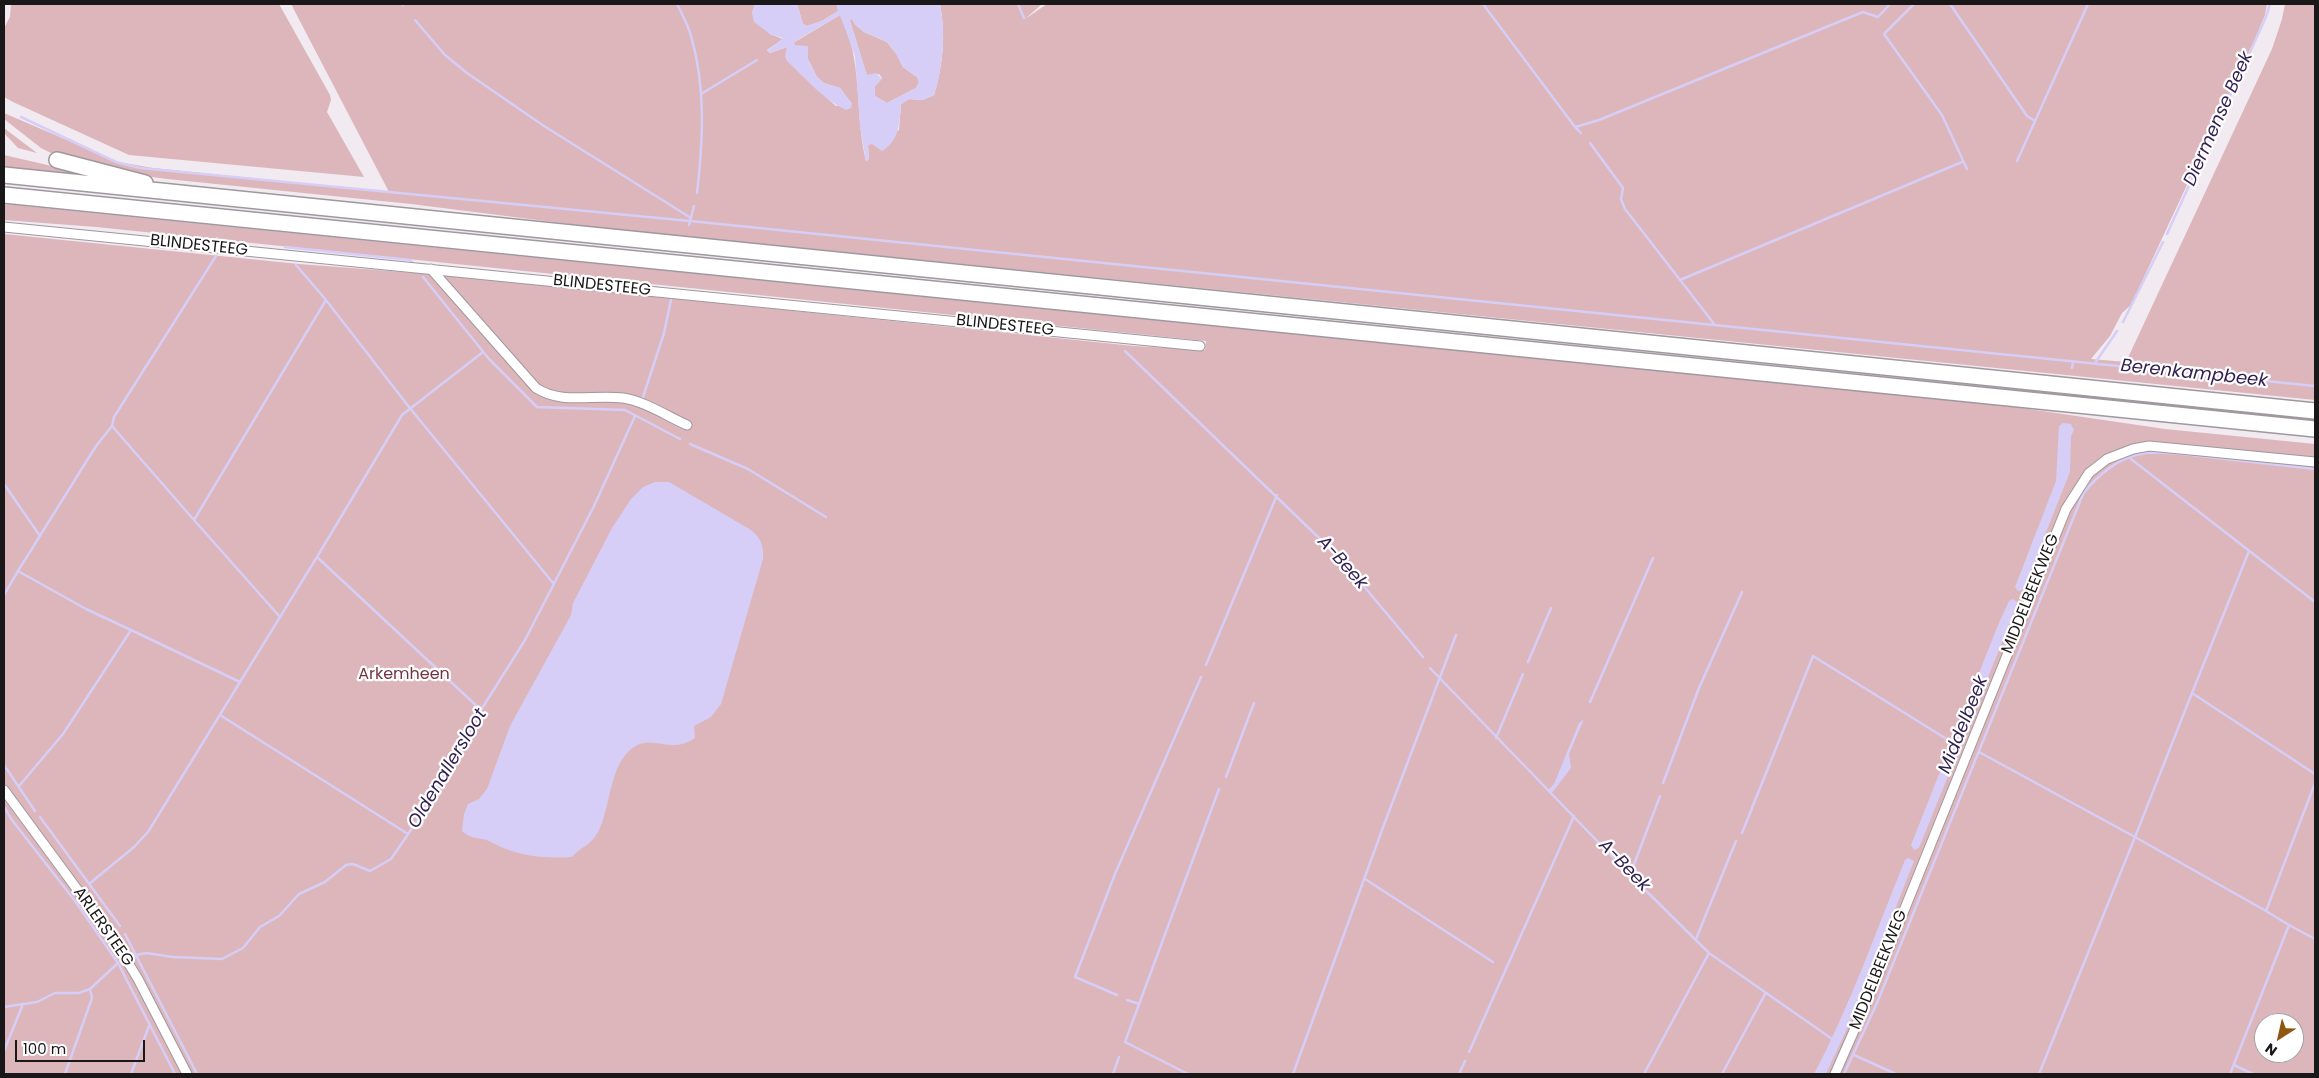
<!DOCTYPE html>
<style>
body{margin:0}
#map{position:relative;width:2319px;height:1078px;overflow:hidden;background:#f1eaf0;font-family:Poppins,sans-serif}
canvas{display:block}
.frame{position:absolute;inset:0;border:5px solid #1a1719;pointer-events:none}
.north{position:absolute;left:2254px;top:1013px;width:50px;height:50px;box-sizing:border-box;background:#fff;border:1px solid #a3a2a3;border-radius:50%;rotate:215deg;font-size:14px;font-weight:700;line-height:20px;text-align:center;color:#1a1719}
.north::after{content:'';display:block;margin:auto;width:18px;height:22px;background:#8e560f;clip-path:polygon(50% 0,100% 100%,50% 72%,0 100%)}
.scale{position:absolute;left:15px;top:1040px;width:130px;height:22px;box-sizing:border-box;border:2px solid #1a1719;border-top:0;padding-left:6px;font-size:15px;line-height:18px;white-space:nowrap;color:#1a1719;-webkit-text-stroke:4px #fff;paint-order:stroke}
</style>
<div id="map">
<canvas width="2319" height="1078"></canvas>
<div class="frame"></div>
<div class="north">N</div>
<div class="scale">100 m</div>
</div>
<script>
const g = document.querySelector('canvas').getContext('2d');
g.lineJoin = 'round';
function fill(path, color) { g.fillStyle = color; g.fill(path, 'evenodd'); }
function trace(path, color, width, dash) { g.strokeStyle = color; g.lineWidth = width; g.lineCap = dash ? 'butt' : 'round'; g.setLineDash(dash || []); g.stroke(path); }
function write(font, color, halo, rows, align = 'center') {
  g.font = font + ' Poppins,sans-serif'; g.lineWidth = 4.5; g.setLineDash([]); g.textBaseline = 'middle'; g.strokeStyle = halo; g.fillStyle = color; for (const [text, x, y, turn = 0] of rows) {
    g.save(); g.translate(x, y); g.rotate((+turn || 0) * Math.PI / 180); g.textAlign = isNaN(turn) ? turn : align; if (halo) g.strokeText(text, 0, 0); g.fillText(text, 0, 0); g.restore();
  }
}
const green = new Path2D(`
 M 11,4 L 279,4 L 330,95 L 331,100 L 327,112 L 364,177 L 129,155 L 13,102 L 4,97 L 4,28 L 10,17 Z
 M 291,4 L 755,4 L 752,13 L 770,34 L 783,39 L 767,50 L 770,53 L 787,47 L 786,54 L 819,91 L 836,106 L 852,104 L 840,88 L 824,83 L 817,77 L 808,59 L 808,46 L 796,47 L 793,43 L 840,15 C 864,61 854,112 866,161 L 869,159 L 868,145 L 899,130 L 901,104 L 909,99 L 923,100 L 934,95 C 943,67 946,33 940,4 L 1042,4 L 1025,19 L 1047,4 L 2267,4 L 2265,15 L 2255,39 L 2131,305 L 2122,313 L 2110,336 L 2091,359 L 2126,362 L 2272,49 L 2282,19 L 2285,4 L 2315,4 L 2315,400 L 593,227 L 411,204 L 167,179 L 130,174 L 55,155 L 41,148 L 4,119 L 4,113 L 118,162 L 153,168 L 389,192 Z
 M 797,4 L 837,4 L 838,11 L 822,21 L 807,26 L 803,24 Z
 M 851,17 L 856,25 L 864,32 L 887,42 L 897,55 L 903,67 L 917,77 L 919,82 L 916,88 L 887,103 L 875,96 L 875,86 L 882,78 L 879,74 L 867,76 L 850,21 Z
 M 4,128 L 37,153 L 18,148 L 4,133 Z
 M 4,155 L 95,176 L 4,167 Z
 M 4,204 L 2015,407 L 2165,429 L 2315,444 L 2315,460 L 2145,449 L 2315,465 L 2315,1074 L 4,1074 L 4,234 L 299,264 L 456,276 L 1134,346 L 1205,350 L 1206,341 L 96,227 L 4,220 ZM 2264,1023 L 2294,1023 L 2294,1053 L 2264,1053 Z`);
const water = new Path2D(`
 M 755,4 L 797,4 L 803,24 L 807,26 L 822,21 L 838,11 L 837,4 L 940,4 C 946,33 943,67 934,95 L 923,100 L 909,99 L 901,104 C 899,124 900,140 882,151 L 872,144 L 868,145 L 869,160 L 866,161 L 860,127 L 855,56 L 840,15 L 797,40 L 793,45 L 808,46 L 808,59 L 817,77 L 824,83 L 840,88 L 852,104 L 851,108 L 846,110 C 824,100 805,78 787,61 L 785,57 L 787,47 L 770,53 L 767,51 L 783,38 L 770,34 L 754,22 L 752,13 ZM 851,18 L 855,25 L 864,32 L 887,42 L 897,55 L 903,67 L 917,77 L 919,82 L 916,88 L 887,103 L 875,96 L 875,86 L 882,79 L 876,73 L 867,75 L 850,21 Z
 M 2063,423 L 2071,424 L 2074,430 L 2071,436 L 2070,472 L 2023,590 L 2018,591 L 2015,587 L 2056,481 L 2059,426 Z
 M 655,482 L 669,482 L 751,530 C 761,538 764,547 763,559 L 721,704 L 711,717 L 694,726 L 695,738 C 671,755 653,734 634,747 C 610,763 611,803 600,828 C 591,847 584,844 572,857 C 544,859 516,856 491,842 C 480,836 473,841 462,831 L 464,814 L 468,804 L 479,799 L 487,789 L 510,726 L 571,615 L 573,603 L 612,528 L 631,499 L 643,487 Z
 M 2013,599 L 2018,603 L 1919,848 L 1914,850 L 1911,845 L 1998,625 L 2009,601 Z
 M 1584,719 L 1569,754 L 1571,768 L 1552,793 L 1548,790 L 1554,784 L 1579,723 Z
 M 1908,858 L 1914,861 L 1857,1007 L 1826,1074 L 1814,1074 C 1850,1006 1876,931 1905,860 Z`);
const stream = new Path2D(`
 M 402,4 L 403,5
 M 677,4 C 682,14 688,25 691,36 C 706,87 703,141 697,193
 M 1018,4 L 1024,18
 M 1483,4 L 1575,127
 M 1914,4 L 1884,34 L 1942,115 L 1967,169
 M 1950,4 L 2027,116 L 2035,121
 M 415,20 L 445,55 L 467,73 L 544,126 L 691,218
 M 701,94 L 757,60
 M 21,117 L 116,162 L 140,168 L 690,221 L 2315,386
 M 1581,133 L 1575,127 L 1599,120 L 1863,12 L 1878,17 L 1890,4
 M 1590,143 L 1623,188 L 1621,199 L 1625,209 L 1715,325
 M 2017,161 L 2088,4
 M 689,225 L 694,206
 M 2167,234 L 2266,17 L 2270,4
 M 217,242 L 217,238
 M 285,247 L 410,260 L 412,262
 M 423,277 L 489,359 L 537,407 L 625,410 L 680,439
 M 1680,280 L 1962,162
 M 326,300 L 409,407 L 553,583
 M 2123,322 L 2163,242
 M 1125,351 L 1342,560 L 1423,657
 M 2095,363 L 2117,331
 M 2072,368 L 2073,362
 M 642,400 L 664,333 L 671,300
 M 112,426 L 194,520 L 326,300 L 296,265
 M 690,444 L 748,469 L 826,517
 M 2131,459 L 2315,602
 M 4,484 L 40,536
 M 194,520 L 280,617
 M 2249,551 L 2192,693 L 2315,774
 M 317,557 L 402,415 L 483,352
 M 4,595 L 18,571
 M 1528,662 L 1551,608
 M 1206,665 L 1277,495
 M 1430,668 L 1630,875 L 1709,953 L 1835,1041
 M 240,682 L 317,557 L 481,710
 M 2192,693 L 2135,837 L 2266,911 L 2315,783
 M 1590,702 L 1653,558
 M 220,715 L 408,834
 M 1496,738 L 1523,674
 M 1979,752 L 2135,837 L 2039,1074
 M 4,765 L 35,811
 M 1226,777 L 1254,703
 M 1663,783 L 1699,688 L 1742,592
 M 19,786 L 63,734 L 131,630 L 86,609 L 18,571 L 96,446 L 112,426 L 114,417 L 216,256
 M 4,807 L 12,820 L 75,901 L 118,963 L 175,1074
 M 40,817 L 120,926
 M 1742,833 L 1813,656 L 1945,738
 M 1630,875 L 1660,796
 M 1365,879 L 1493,962
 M 89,884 L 134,847 L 148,832 L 240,682 L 131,630
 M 2289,925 L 2315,939
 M 125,934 L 197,1074
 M 1696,939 L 1736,841
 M 136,955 L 146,953 L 173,957 L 222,959 L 243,948 L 260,927 L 279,916 L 299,894 L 325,882 L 346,865 L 353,864 L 370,871 L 391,859 L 424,811 L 481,710 L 525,640 L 594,506 L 635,416
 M 1117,995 L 1075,977 L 1115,874 L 1201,677
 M 1127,1000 L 1139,1004
 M 4,1007 L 37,1002 L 55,993 L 79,993 L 90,989 L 118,963
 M 4,1051 L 23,1004
 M 1469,1052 L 1574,816
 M 1854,1055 L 1896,1074
 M 2234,1065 L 2253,1074
 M 65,1074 L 92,998 L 90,989
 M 131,1074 L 149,1026
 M 1113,1074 L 1119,1057
 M 1188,1074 L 1125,1042 L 1219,789
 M 1293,1074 L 1382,830 L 1456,635
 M 1459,1074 L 1465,1061
 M 1644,1074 L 1709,953
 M 1722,1074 L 1765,994
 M 1844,1074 L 1877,1003 L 2083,494 C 2097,475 2122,455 2146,453 C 2166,451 2188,455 2208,457 C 2244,461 2279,465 2315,469
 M 2230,1074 L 2289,925 L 2266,911`);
const street = new Path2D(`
 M 4,227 L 1200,346
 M 431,269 L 536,388 C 562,405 593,394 623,398 C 644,401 667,416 687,425
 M 4,790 L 113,938 L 138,979 L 187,1074
 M 1835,1074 L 1874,985 L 2066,509 L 2089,473 L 2107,459 L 2133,449 L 2149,446 L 2315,462`);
const highway = new Path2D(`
 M 57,160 L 145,183
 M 4,175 L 2315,411
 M 4,195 L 2315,429`);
const streetNames = [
 ["BLINDESTEEG",199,246,6],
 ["BLINDESTEEG",602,286,6],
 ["BLINDESTEEG",1005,326,6],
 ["MIDDELBEEKWEG",2031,594,-68],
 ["ARLERSTEEG",103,927,55],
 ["MIDDELBEEKWEG",1879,970,-68]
];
const parkNames = [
 ["Arkemheen",404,675]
];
const waterNames = [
 ["Diermense Beek",2219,119,-66],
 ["Berenkampbeek",2194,374,6],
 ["A-Beek",1342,563,48],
 ["Middelbeek",1964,725,-68],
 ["Oldenallersloot",448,769,-59],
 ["A-Beek",1624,866,46]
];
fill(green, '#dcb6bb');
fill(water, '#d6cef7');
trace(stream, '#d6cef7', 2.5);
trace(street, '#9f989e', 11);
trace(highway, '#9f989e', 18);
trace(street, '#fff', 9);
trace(highway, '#fff', 15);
write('16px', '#1a1719', '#fff', streetNames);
write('16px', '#723441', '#fff', parkNames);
write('italic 18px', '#2f1f51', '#fff', waterNames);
</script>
